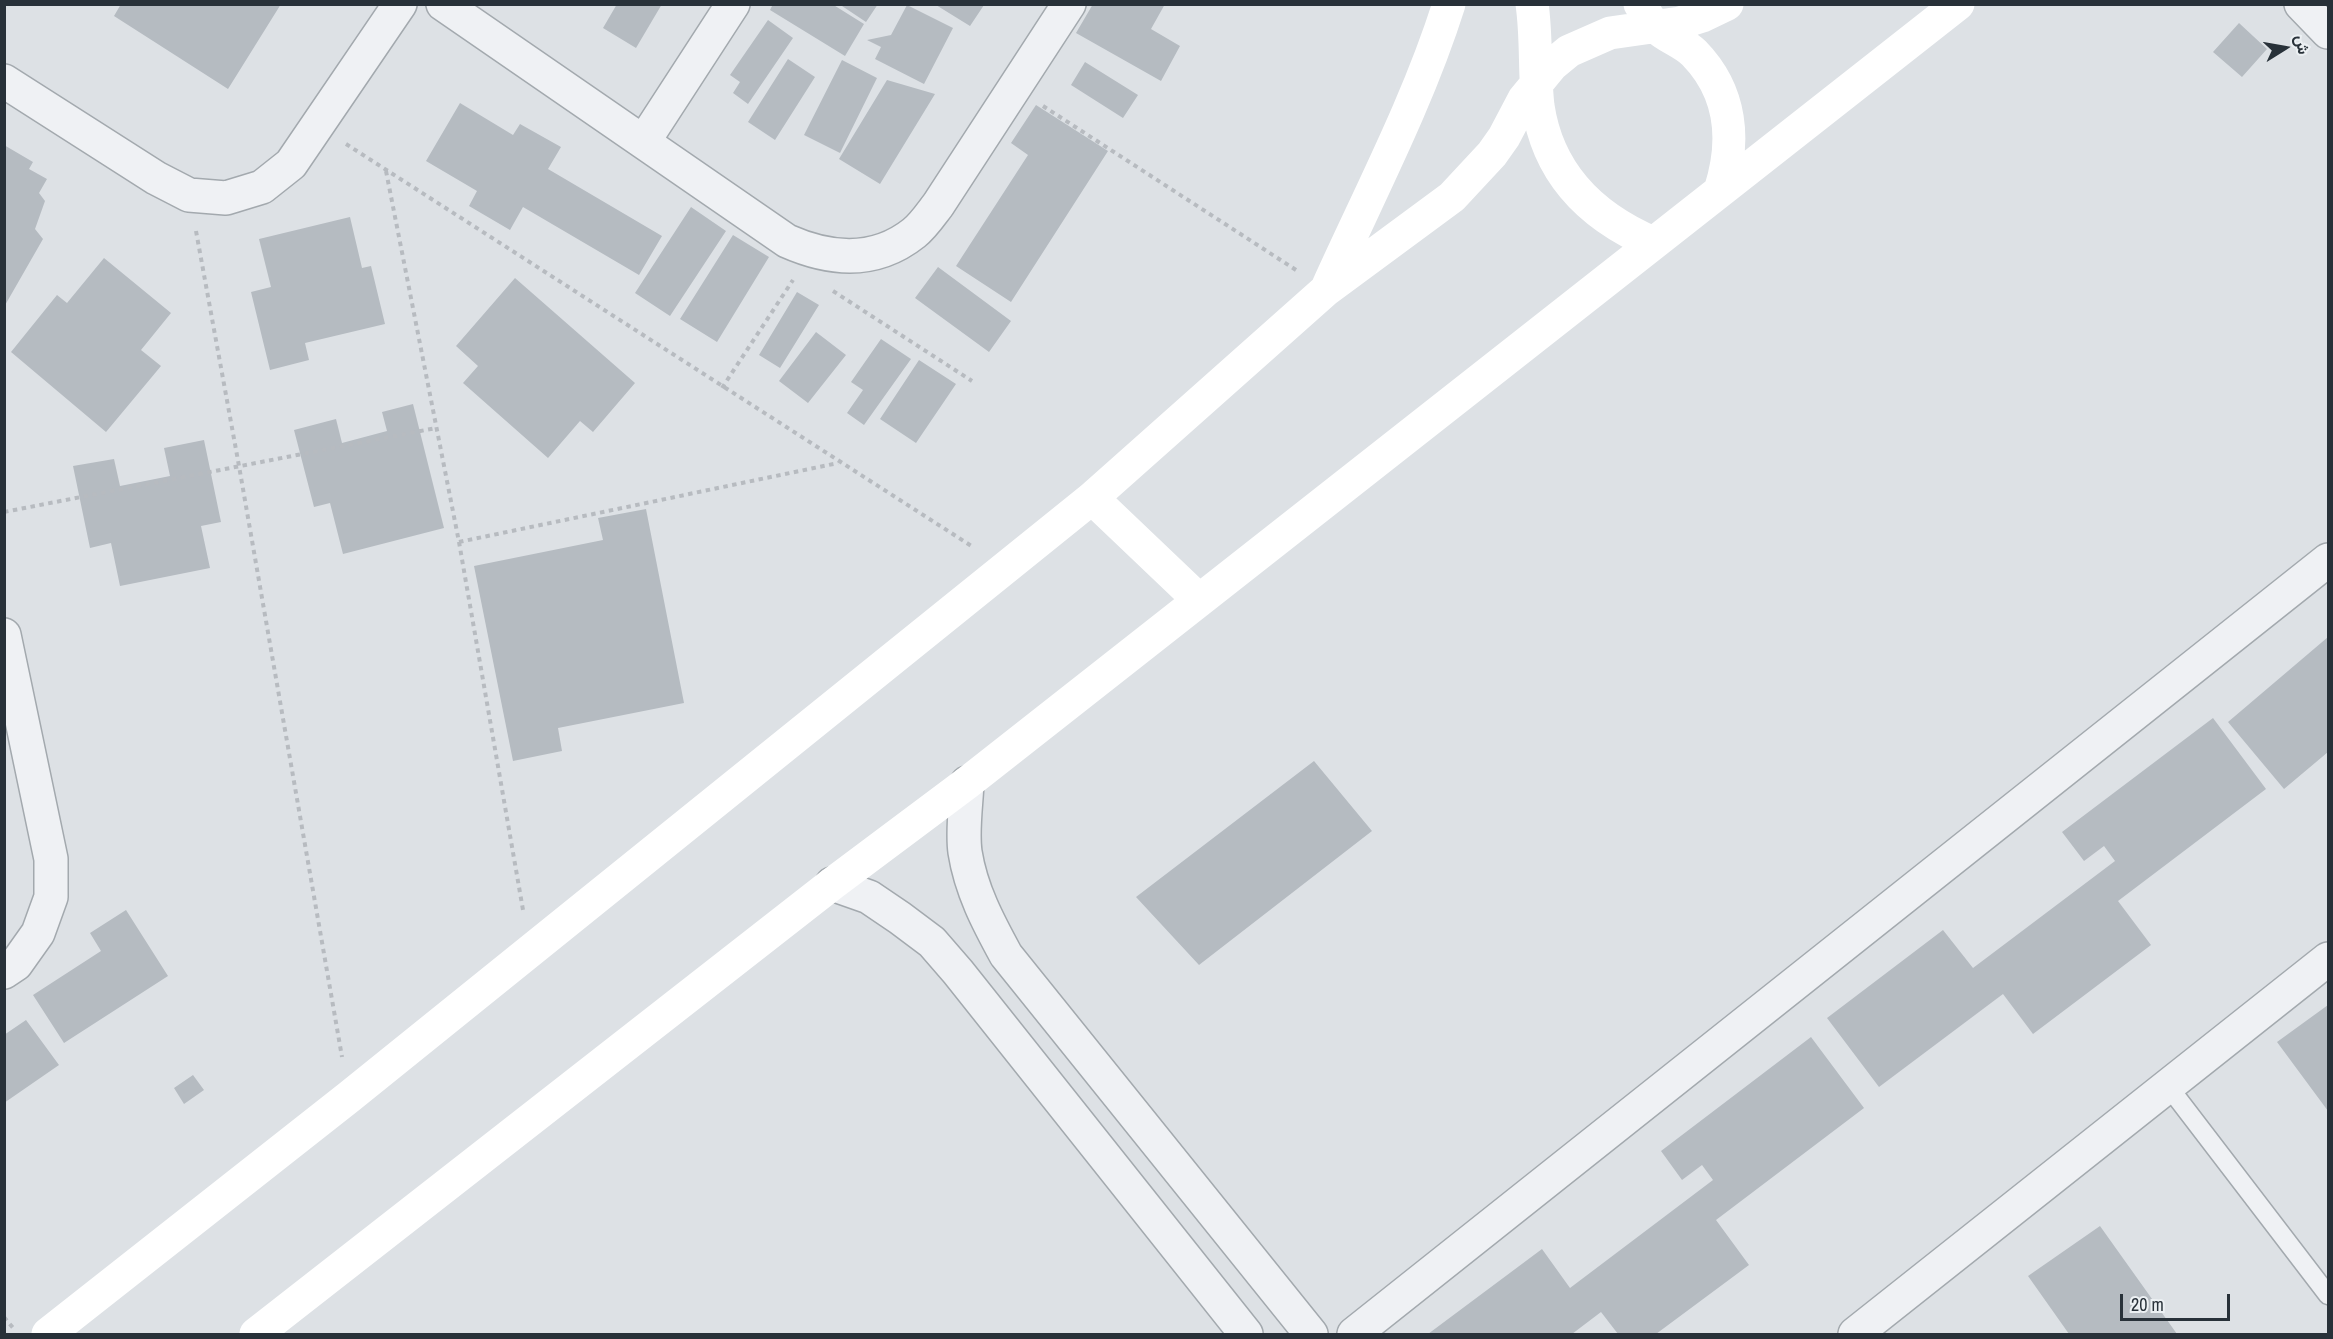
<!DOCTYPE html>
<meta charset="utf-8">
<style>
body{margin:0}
#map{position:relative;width:2333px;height:1339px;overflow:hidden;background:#dde1e5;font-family:"Archivo Narrow",Vazirmatn,sans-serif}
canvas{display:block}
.frame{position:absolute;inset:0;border:6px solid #283139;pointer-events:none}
.north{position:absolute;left:2255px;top:18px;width:60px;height:60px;-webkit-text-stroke:4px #ecf0f3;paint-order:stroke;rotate:79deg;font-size:16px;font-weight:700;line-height:24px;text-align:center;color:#283139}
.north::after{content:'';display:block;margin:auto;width:21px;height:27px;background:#283139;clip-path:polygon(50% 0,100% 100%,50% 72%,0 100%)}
.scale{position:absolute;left:2120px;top:1294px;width:110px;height:27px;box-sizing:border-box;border:3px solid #283139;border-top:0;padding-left:8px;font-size:18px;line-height:21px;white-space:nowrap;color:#283139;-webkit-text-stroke:4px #ecf0f3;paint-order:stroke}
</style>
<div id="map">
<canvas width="2333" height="1339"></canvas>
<div class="frame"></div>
<div class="north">ش</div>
<div class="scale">20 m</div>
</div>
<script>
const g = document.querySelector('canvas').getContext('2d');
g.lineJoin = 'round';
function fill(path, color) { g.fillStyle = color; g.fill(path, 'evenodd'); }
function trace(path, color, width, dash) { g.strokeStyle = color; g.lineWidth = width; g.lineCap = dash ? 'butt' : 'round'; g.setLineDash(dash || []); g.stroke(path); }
const building = new Path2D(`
 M 121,4 L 281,4 L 228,89 L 114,16 Z
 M 617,4 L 662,4 L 636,48 L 603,28 Z
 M 773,4 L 832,4 L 864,24 L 845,56 L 770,10 Z
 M 839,4 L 878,4 L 866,22 Z
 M 1093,4 L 1165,4 L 1151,29 L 1180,46 L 1161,81 L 1076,33 Z
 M 907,5 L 953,28 L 924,84 L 875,59 L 881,47 L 867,40 L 891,35 Z
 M 936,5 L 984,5 L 970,26 Z
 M 768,20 L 793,38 L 748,104 L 733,93 L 740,82 L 730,75 Z
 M 2239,23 L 2267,49 L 2242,77 L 2213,52 Z
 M 788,59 L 815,77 L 775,140 L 748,122 Z
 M 842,60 L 877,78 L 840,153 L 804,135 Z
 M 1085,62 L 1138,95 L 1123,118 L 1071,85 Z
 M 887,80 L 935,94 L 880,184 L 839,159 Z
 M 460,103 L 513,135 L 520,124 L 561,147 L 548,169 L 662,236 L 639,275 L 523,207 L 510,230 L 469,206 L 477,191 L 426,161 Z
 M 1036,105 L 1108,151 L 1011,302 L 956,266 L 1028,155 L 1011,143 Z
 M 4,145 L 33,162 L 29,169 L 47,179 L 39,193 L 45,201 L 35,229 L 43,239 L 4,307 Z
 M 691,207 L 726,231 L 670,316 L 635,293 Z
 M 350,217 L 362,268 L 371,266 L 385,324 L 305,343 L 309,360 L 270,370 L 251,292 L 271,287 L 259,239 Z
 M 733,235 L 769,257 L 717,342 L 680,319 Z
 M 104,258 L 171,313 L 141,350 L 161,366 L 106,432 L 11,352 L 57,295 L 67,303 Z
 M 938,267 L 1011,321 L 989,352 L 915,298 Z
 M 515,278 L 635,383 L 593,432 L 580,421 L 548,458 L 463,383 L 478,366 L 456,346 Z
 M 797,292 L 819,305 L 780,368 L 759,355 Z
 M 816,332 L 846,355 L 808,403 L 779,381 Z
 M 881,339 L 911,359 L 864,425 L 847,413 L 863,390 L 851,382 Z
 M 919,360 L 956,384 L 916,443 L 880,419 Z
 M 413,404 L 444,528 L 343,554 L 330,503 L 314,507 L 294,430 L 336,419 L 342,443 L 387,431 L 382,412 Z
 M 204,440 L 221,522 L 201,526 L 210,568 L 120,586 L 111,543 L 90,548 L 73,466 L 114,459 L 120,486 L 170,476 L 164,448 Z
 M 646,509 L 684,703 L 558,728 L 562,751 L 513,761 L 474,566 L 603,540 L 598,518 Z
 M 2328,637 L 2328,752 L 2284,789 L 2228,722 Z
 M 2213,718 L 2266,789 L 2118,901 L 2151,945 L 2033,1034 L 2003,994 L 1879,1087 L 1827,1018 L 1943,930 L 1973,968 L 2115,861 L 2104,846 L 2084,861 L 2062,832 Z
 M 1314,761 L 1372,831 L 1199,965 L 1136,897 Z
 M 126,910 L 168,976 L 64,1043 L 33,995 L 101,951 L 90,933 Z
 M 2328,1005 L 2328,1111 L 2277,1042 Z
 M 26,1020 L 59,1065 L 4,1103 L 4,1035 Z
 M 1811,1037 L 1864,1108 L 1716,1220 L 1749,1265 L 1656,1334 L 1618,1334 L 1601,1312 L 1572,1334 L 1428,1334 L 1542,1249 L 1570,1288 L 1713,1180 L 1702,1165 L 1682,1180 L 1661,1151 Z
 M 193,1075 L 204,1090 L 184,1104 L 174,1088 Z
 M 2100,1226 L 2177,1334 L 2069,1334 L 2028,1276 Z`);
const path = new Path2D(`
 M 1043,106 L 1296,270
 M 346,144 L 973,547
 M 386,171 L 459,542 L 523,910
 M 196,231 L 239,466 L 342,1057
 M 833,291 L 972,381
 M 722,388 L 793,280
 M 4,512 L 436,428
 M 459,542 L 838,463
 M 4,1317 L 14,1329`);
const lane = new Path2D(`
 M 2168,1086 L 2328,1295`);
const street = new Path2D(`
 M 443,4 L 787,241 C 830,260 875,264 914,233 C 923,226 931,214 938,205 L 1069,4
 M 2301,4 L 2328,32
 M 4,81 L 156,178 L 189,195 L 226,198 L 262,187 L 291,164 L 400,4
 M 644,141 L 733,4
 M 4,635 L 51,859 L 51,897 L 38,933 L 16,964 L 4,972
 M 967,783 C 966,805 962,831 965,852 C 971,890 988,922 1006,955 L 1311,1334
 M 832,884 L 869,897 L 900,918 L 932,942 L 958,972 L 1246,1334
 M 1354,1334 L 2328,560
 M 1855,1334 L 2328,959`);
const secondary = new Path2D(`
 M 1532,4 C 1537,38 1534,72 1538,106 C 1548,174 1592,217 1653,243
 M 1640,4 C 1645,12 1650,21 1656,27 C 1666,37 1683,42 1694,53 C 1732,92 1736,141 1720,191
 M 1328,286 C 1370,193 1418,102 1449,4
 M 1092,498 L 1198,599
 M 48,1334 L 349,1097 L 1092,498 L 1326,290 L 1452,197 L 1492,154 L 1504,137 L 1524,99 L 1552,65 L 1569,51 L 1610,33 L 1680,23 L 1702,16 L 1727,4
 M 256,1334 L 832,884 L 967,783 L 1958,4`);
fill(building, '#b5bbc1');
trace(lane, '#a3a9ae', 21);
trace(street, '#a3a9ae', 36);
trace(path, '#b7bbc0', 4, [4.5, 4.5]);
trace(lane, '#eff1f4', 18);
trace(street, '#eff1f4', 33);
trace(secondary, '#fff', 33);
</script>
